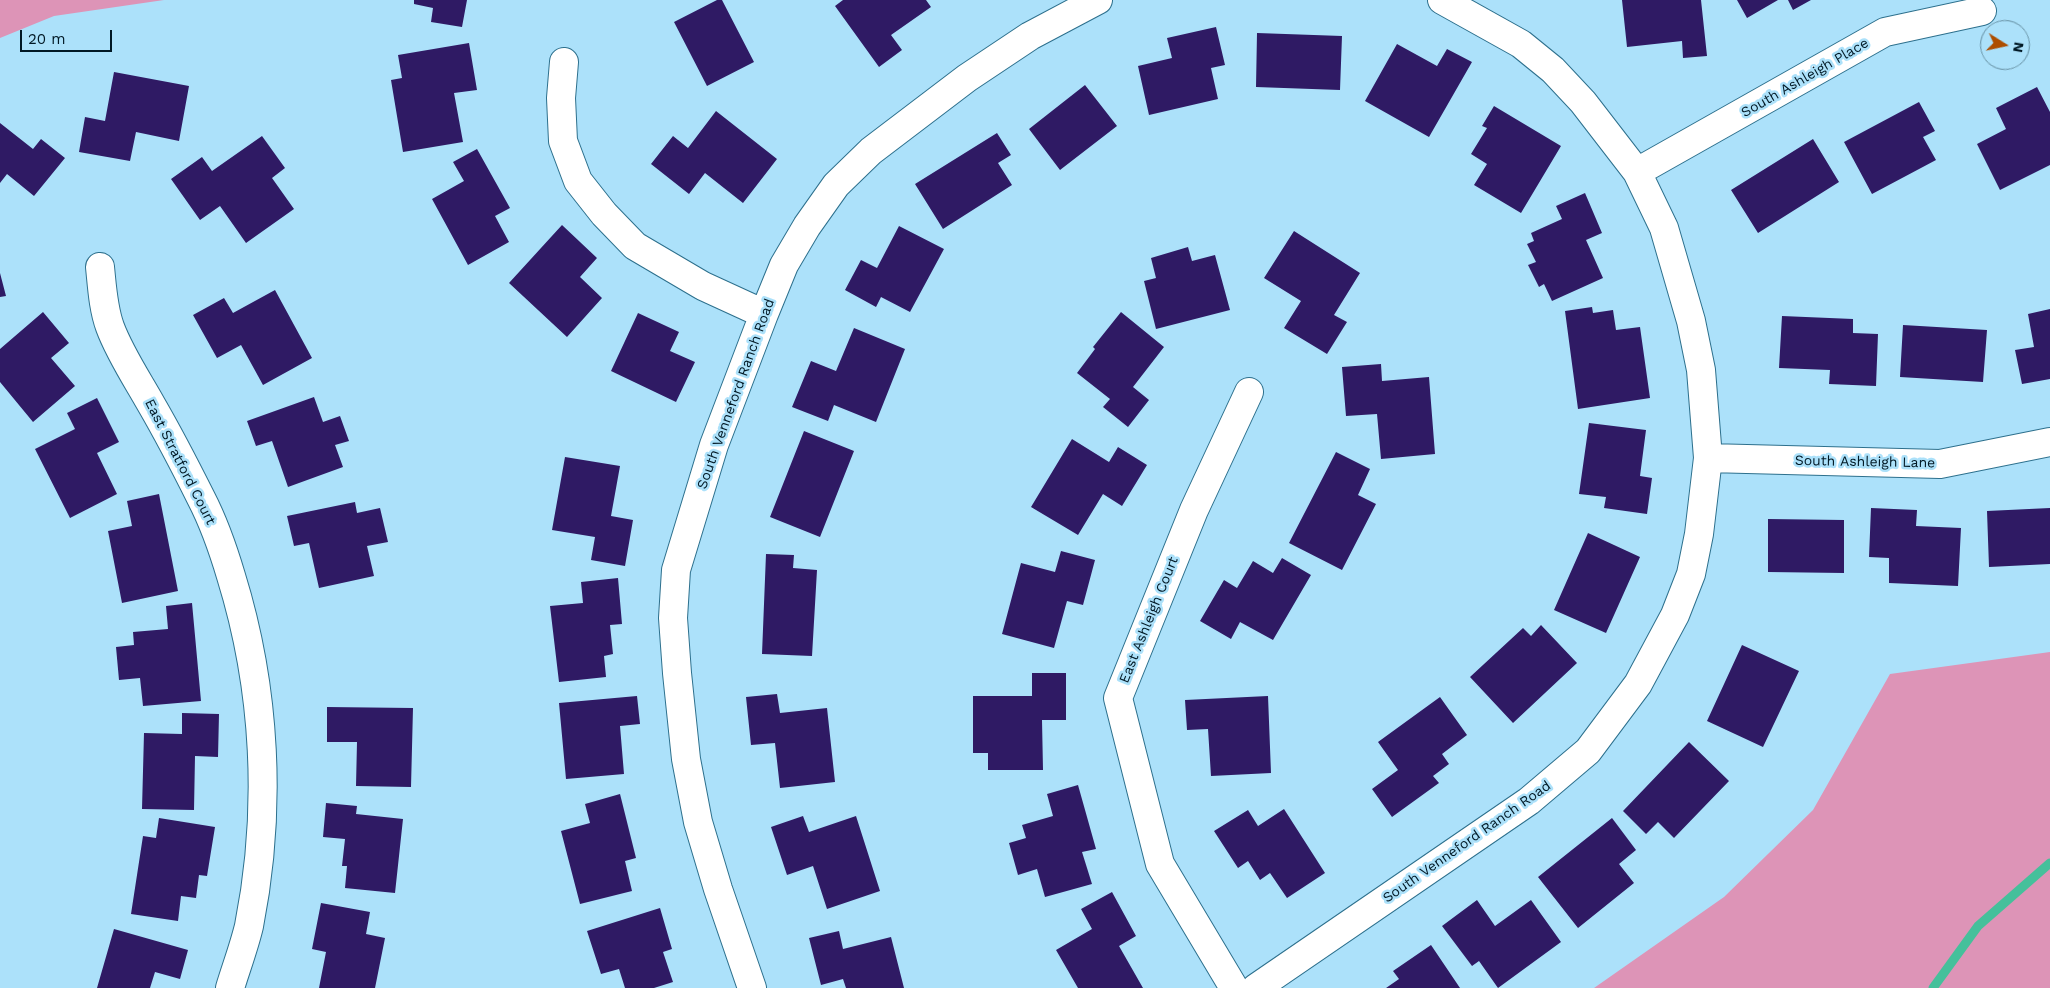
<!DOCTYPE html>
<style>
body{margin:0}
#map{position:relative;width:2050px;height:988px;overflow:hidden;background:#ace1fa;font-family:"Work Sans",sans-serif}
canvas{display:block}
.north{position:absolute;left:1980px;top:20px;width:50px;height:50px;box-sizing:border-box;background:#ace1fa;border:1px solid #6791a4;border-radius:50%;rotate:100deg;font-size:14px;font-weight:700;line-height:20px;text-align:center;color:#001824}
.north::after{content:'';display:block;margin:auto;width:18px;height:22px;background:#ad4e00;clip-path:polygon(50% 0,100% 100%,50% 72%,0 100%)}
.scale{position:absolute;left:20px;top:30px;width:92px;height:22px;box-sizing:border-box;border:2px solid #001824;border-top:0;padding-left:6px;font-size:15px;line-height:18px;white-space:nowrap;color:#001824;-webkit-text-stroke:4px #ace1fa;paint-order:stroke}
</style>
<div id="map">
<canvas width="2050" height="988"></canvas>
<div class="north">N</div>
<div class="scale">20 m</div>
</div>
<script>
const g = document.querySelector('canvas').getContext('2d');
g.lineJoin = 'round';
function fill(path, color) { g.fillStyle = color; g.fill(path, 'evenodd'); }
function trace(path, color, width, dash) { g.strokeStyle = color; g.lineWidth = width; g.lineCap = dash ? 'butt' : 'round'; g.setLineDash(dash || []); g.stroke(path); }
function write(font, color, halo, rows, align = 'center') {
  g.font = font + ' "Work Sans",sans-serif'; g.lineWidth = 5; g.setLineDash([]); g.textBaseline = 'middle'; g.strokeStyle = halo; g.fillStyle = color; for (const [text, x, y, turn = 0] of rows) {
    g.save(); g.translate(x, y); g.rotate((+turn || 0) * Math.PI / 180); g.textAlign = isNaN(turn) ? turn : align; if (halo) g.strokeText(text, 0, 0); g.fillText(text, 0, 0); g.restore();
  }
}
const green = new Path2D(`
 M 0,0 L 164,0 L 54,16 L 0,38 Z
 M 2050,652 L 2050,988 L 1594,988 L 1724,897 L 1813,810 L 1890,674 Z`);
const stream = new Path2D(`
 M 1933,988 L 1978,926 L 2050,863`);
const building = new Path2D(`
 M 414,0 L 467,0 L 462,27 L 431,22 L 433,8 L 414,4 Z
 M 717,0 L 722,0 L 754,62 L 707,86 L 674,22 Z
 M 843,0 L 926,0 L 931,7 L 891,35 L 902,50 L 879,67 L 835,6 Z
 M 1622,0 L 1701,0 L 1707,56 L 1683,58 L 1682,41 L 1627,47 Z
 M 1737,0 L 1778,0 L 1747,18 Z
 M 1788,0 L 1811,0 L 1793,10 Z
 M 1216,27 L 1225,65 L 1211,68 L 1218,99 L 1149,115 L 1138,66 L 1172,58 L 1167,38 Z
 M 1257,33 L 1342,36 L 1340,90 L 1256,87 Z
 M 469,43 L 477,90 L 454,93 L 463,142 L 403,152 L 391,80 L 402,78 L 398,55 Z
 M 1397,44 L 1437,66 L 1447,49 L 1472,62 L 1429,137 L 1365,101 Z
 M 114,72 L 189,86 L 179,141 L 136,132 L 130,161 L 79,152 L 85,117 L 105,121 Z
 M 1085,85 L 1117,126 L 1060,170 L 1029,129 Z
 M 2037,87 L 2050,112 L 2050,165 L 2000,190 L 1977,144 L 2006,129 L 1996,108 Z
 M 1919,102 L 1935,131 L 1923,137 L 1936,160 L 1872,194 L 1844,142 Z
 M 1494,106 L 1561,146 L 1521,213 L 1474,185 L 1487,164 L 1471,154 L 1487,128 L 1482,126 Z
 M 716,111 L 777,159 L 743,203 L 705,173 L 689,194 L 651,164 L 673,136 L 688,148 Z
 M 0,123 L 33,149 L 41,139 L 65,158 L 34,196 L 7,174 L 0,183 Z
 M 997,133 L 1011,155 L 998,163 L 1012,185 L 943,229 L 915,184 Z
 M 262,136 L 285,168 L 272,178 L 294,209 L 246,243 L 220,206 L 200,220 L 171,179 L 202,157 L 212,171 Z
 M 1813,139 L 1839,182 L 1758,233 L 1731,190 Z
 M 477,149 L 510,208 L 495,216 L 509,242 L 468,265 L 432,199 L 464,181 L 453,162 Z
 M 1585,193 L 1602,233 L 1586,240 L 1603,278 L 1552,301 L 1544,284 L 1539,287 L 1528,265 L 1536,262 L 1527,244 L 1534,241 L 1531,233 L 1562,219 L 1556,206 Z
 M 562,225 L 597,258 L 580,277 L 602,298 L 567,337 L 509,283 Z
 M 899,226 L 944,249 L 910,312 L 881,297 L 876,307 L 845,290 L 861,260 L 877,268 Z
 M 1294,231 L 1360,273 L 1334,315 L 1347,322 L 1327,354 L 1284,328 L 1301,301 L 1264,278 Z
 M 1188,247 L 1192,261 L 1215,255 L 1230,310 L 1156,329 L 1144,281 L 1156,278 L 1151,258 Z
 M 0,273 L 6,296 L 0,297 Z
 M 275,290 L 312,358 L 263,385 L 241,345 L 217,358 L 193,315 L 224,298 L 233,313 Z
 M 1592,307 L 1593,313 L 1613,310 L 1616,330 L 1640,327 L 1650,398 L 1578,409 L 1565,311 Z
 M 2050,309 L 2050,379 L 2022,384 L 2015,350 L 2034,347 L 2028,314 Z
 M 43,312 L 69,343 L 51,358 L 75,386 L 33,422 L 0,382 L 0,349 Z
 M 1121,312 L 1164,347 L 1133,387 L 1149,400 L 1128,427 L 1103,407 L 1110,399 L 1077,373 L 1095,349 L 1093,347 Z
 M 638,313 L 679,332 L 670,351 L 695,362 L 676,402 L 611,371 Z
 M 1782,316 L 1853,319 L 1853,333 L 1878,334 L 1876,386 L 1829,384 L 1830,370 L 1779,368 Z
 M 1903,325 L 1987,330 L 1983,382 L 1900,377 Z
 M 854,328 L 905,349 L 876,422 L 834,405 L 828,421 L 792,407 L 811,361 L 836,371 Z
 M 1381,364 L 1382,381 L 1429,377 L 1435,454 L 1381,459 L 1377,414 L 1346,416 L 1342,367 Z
 M 314,397 L 323,422 L 340,416 L 349,441 L 335,445 L 343,467 L 288,487 L 272,441 L 256,446 L 247,421 Z
 M 97,398 L 119,442 L 97,453 L 117,494 L 70,518 L 35,449 L 75,429 L 67,413 Z
 M 1589,423 L 1646,430 L 1640,476 L 1652,478 L 1647,514 L 1604,508 L 1606,497 L 1579,494 Z
 M 804,431 L 854,451 L 820,537 L 770,517 Z
 M 1072,439 L 1109,462 L 1118,447 L 1147,465 L 1122,506 L 1103,494 L 1078,535 L 1031,507 Z
 M 1336,452 L 1370,469 L 1358,495 L 1376,504 L 1342,570 L 1289,543 Z
 M 565,457 L 620,466 L 611,516 L 633,520 L 625,566 L 591,560 L 595,537 L 552,530 Z
 M 159,494 L 178,591 L 122,603 L 108,531 L 132,526 L 127,501 Z
 M 355,502 L 357,513 L 380,508 L 388,542 L 367,546 L 374,576 L 319,588 L 309,543 L 294,546 L 287,516 Z
 M 1871,508 L 1917,510 L 1916,526 L 1961,528 L 1958,586 L 1889,583 L 1889,558 L 1869,557 Z
 M 2050,508 L 2050,564 L 1989,567 L 1987,511 Z
 M 1768,519 L 1844,520 L 1844,573 L 1768,572 Z
 M 1588,533 L 1640,557 L 1606,633 L 1554,610 Z
 M 1061,551 L 1095,560 L 1083,605 L 1067,601 L 1054,648 L 1002,634 L 1021,563 L 1055,572 Z
 M 766,554 L 794,555 L 793,568 L 817,570 L 812,656 L 762,654 Z
 M 1282,558 L 1311,575 L 1273,640 L 1240,622 L 1231,639 L 1200,621 L 1224,580 L 1237,588 L 1253,561 L 1273,573 Z
 M 618,578 L 622,624 L 610,625 L 613,654 L 604,656 L 606,677 L 559,682 L 550,606 L 583,603 L 581,582 Z
 M 192,603 L 201,701 L 143,706 L 140,678 L 119,680 L 116,647 L 134,645 L 133,632 L 168,629 L 166,606 Z
 M 1541,625 L 1577,663 L 1513,723 L 1470,677 L 1523,628 L 1531,636 Z
 M 1742,645 L 1799,671 L 1763,747 L 1707,721 Z
 M 1032,673 L 1066,673 L 1066,720 L 1042,720 L 1043,770 L 988,770 L 988,753 L 973,753 L 973,696 L 1032,696 Z
 M 777,694 L 780,713 L 827,708 L 835,782 L 780,788 L 775,743 L 751,745 L 746,697 Z
 M 637,696 L 640,724 L 620,726 L 624,774 L 566,779 L 559,703 Z
 M 1268,696 L 1271,773 L 1211,776 L 1208,729 L 1187,730 L 1185,700 Z
 M 1440,697 L 1467,735 L 1442,754 L 1449,764 L 1433,776 L 1439,783 L 1392,817 L 1372,789 L 1398,770 L 1378,742 Z
 M 327,707 L 413,708 L 411,787 L 356,786 L 357,742 L 327,742 Z
 M 182,713 L 219,714 L 218,757 L 195,756 L 194,810 L 142,809 L 144,733 L 182,734 Z
 M 1689,742 L 1729,781 L 1674,838 L 1658,822 L 1646,834 L 1623,811 Z
 M 1078,785 L 1096,849 L 1082,852 L 1092,884 L 1045,897 L 1037,869 L 1018,875 L 1009,843 L 1026,838 L 1022,825 L 1053,816 L 1047,794 Z
 M 620,794 L 636,858 L 625,861 L 632,891 L 580,904 L 561,831 L 590,823 L 585,804 Z
 M 326,803 L 357,806 L 356,814 L 403,819 L 395,893 L 345,888 L 347,866 L 342,866 L 345,839 L 323,837 Z
 M 1284,809 L 1325,873 L 1287,898 L 1270,873 L 1260,880 L 1248,861 L 1238,868 L 1214,831 L 1248,810 L 1258,826 Z
 M 803,816 L 809,832 L 856,816 L 880,891 L 827,909 L 813,866 L 787,875 L 771,827 Z
 M 159,818 L 215,827 L 207,876 L 199,875 L 196,898 L 181,896 L 178,921 L 131,914 L 143,836 L 156,838 Z
 M 1612,818 L 1636,850 L 1619,864 L 1634,883 L 1578,928 L 1538,877 Z
 M 1112,892 L 1136,936 L 1119,946 L 1143,988 L 1078,988 L 1056,950 L 1092,929 L 1081,909 Z
 M 1477,900 L 1495,926 L 1531,900 L 1561,942 L 1498,988 L 1479,961 L 1472,966 L 1442,926 Z
 M 321,903 L 370,912 L 366,934 L 385,938 L 375,988 L 319,988 L 326,952 L 312,949 Z
 M 660,908 L 672,949 L 663,952 L 673,982 L 654,988 L 625,988 L 619,969 L 601,974 L 587,931 Z
 M 114,929 L 188,950 L 180,979 L 155,972 L 150,988 L 97,988 Z
 M 839,931 L 843,949 L 891,937 L 904,988 L 846,988 L 843,979 L 821,985 L 809,938 Z
 M 1431,945 L 1460,988 L 1386,988 L 1399,979 L 1393,971 Z`);
const street = new Path2D(`
 M 564,62 L 561,98 L 563,141 L 578,181 L 604,214 L 635,246 L 703,286 L 764,314
 M 1637,172 L 1885,32 L 1982,11
 M 100,267 C 102,286 103,308 110,327 C 120,354 137,379 151,404 C 169,435 185,466 201,498 C 214,523 223,549 231,576 C 266,689 272,810 249,926 C 244,947 236,968 230,988
 M 1708,458 L 1940,464 L 2050,442
 M 752,988 L 718,889 L 698,822 L 686,759 L 677,673 L 673,618 L 676,570 L 714,445 L 764,314 L 784,265 L 807,226 L 836,185 L 871,151 L 967,78 L 1030,36 L 1098,0
 M 1234,988 L 1160,864 L 1118,698 L 1194,510 L 1249,392
 M 1256,988 L 1529,801 L 1588,751 L 1638,684 L 1675,615 L 1691,574 L 1699,534 L 1708,458 L 1701,370 L 1691,321 L 1664,228 L 1637,172 L 1583,102 L 1553,70 L 1521,44 L 1442,0`);
const streetNames = [
 ["South Ashleigh Place",1805,78,-30],
 ["South Venneford Ranch Road",736,394,-70],
 ["East Stratford Court",180,462,63],
 ["South Ashleigh Lane",1865,462,1],
 ["East Ashleigh Court",1149,620,-68],
 ["South Venneford Ranch Road",1467,842,-35]
];
fill(green, '#dd94b7');
trace(stream, '#45c09b', 9);
fill(building, '#2f1a64');
trace(street, '#2d708d', 30);
trace(street, '#fff', 28);
write('14px', '#001824', '#ace1fa', streetNames);
</script>
